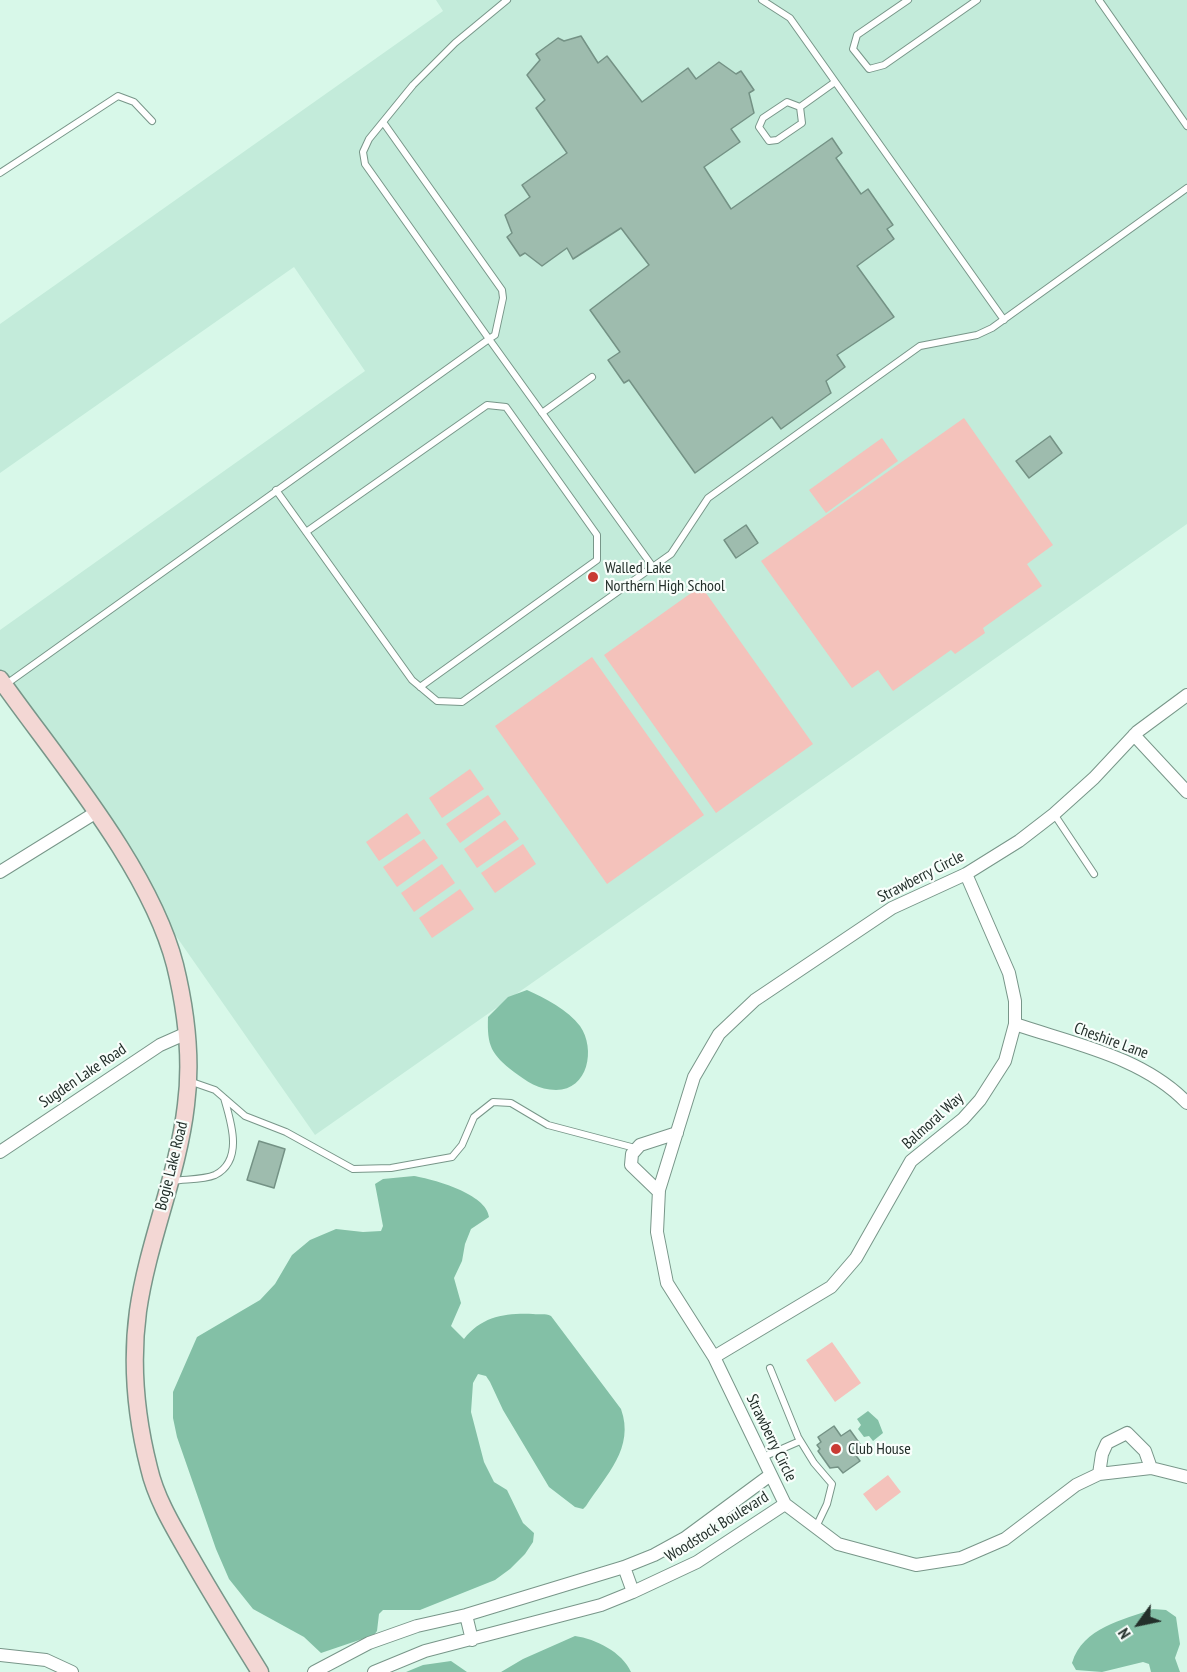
<!DOCTYPE html>
<style>
body{margin:0}
#map{position:relative;width:1187px;height:1672px;overflow:hidden;background:#d8f8e9;font-family:"PT Sans Narrow",sans-serif}
canvas{display:block}
.north{position:absolute;left:1109px;top:1594px;width:60px;height:60px;-webkit-text-stroke:4px #f8fefb;paint-order:stroke;rotate:237deg;font-size:16px;font-weight:700;line-height:24px;text-align:center;color:#232f2a}
.north::after{content:'';display:block;margin:auto;width:21px;height:27px;background:#232f2a;clip-path:polygon(50% 0,100% 100%,50% 72%,0 100%)}
</style>
<div id="map">
<canvas width="1187" height="1672"></canvas>
<div class="north">N</div>
</div>
<script>
const g = document.querySelector('canvas').getContext('2d');
g.lineJoin = 'round';
function fill(path, color) { g.fillStyle = color; g.fill(path, 'evenodd'); }
function trace(path, color, width, dash) { g.strokeStyle = color; g.lineWidth = width; g.lineCap = dash ? 'butt' : 'round'; g.setLineDash(dash || []); g.stroke(path); }
function write(font, color, halo, rows, align = 'center') {
  g.font = font + ' "PT Sans Narrow",sans-serif'; g.lineWidth = 4.5; g.setLineDash([]); g.textBaseline = 'middle'; g.strokeStyle = halo; g.fillStyle = color; for (const [text, x, y, turn = 0] of rows) {
    g.save(); g.translate(x, y); g.rotate((+turn || 0) * Math.PI / 180); g.textAlign = isNaN(turn) ? turn : align; if (halo) g.strokeText(text, 0, 0); g.fillText(text, 0, 0); g.restore();
  }
}
const built = new Path2D(`
 M 436,0 L 1187,0 L 1187,524 L 315,1135 L 0,684 L 0,630 L 365,371 L 294,267 L 0,473 L 0,324 L 443,11 Z`);
const green = new Path2D(`
 M 964,418 L 1053,545 L 1012,575 L 1027,564 L 1042,586 L 983,628 L 985,633 L 955,654 L 951,650 L 893,691 L 878,670 L 852,688 L 761,561 Z
 M 882,438 L 898,461 L 826,513 L 809,490 Z
 M 701,586 L 813,744 L 716,813 L 604,655 Z
 M 592,657 L 704,815 L 607,884 L 495,726 Z
 M 470,769 L 484,789 L 442,818 L 429,798 Z
 M 488,795 L 501,814 L 460,843 L 446,824 Z
 M 407,813 L 421,833 L 379,861 L 366,842 Z
 M 505,820 L 519,839 L 477,868 L 464,849 Z
 M 424,839 L 438,858 L 397,887 L 383,867 Z
 M 523,844 L 536,864 L 495,893 L 481,873 Z
 M 442,864 L 455,883 L 414,912 L 401,893 Z
 M 460,889 L 474,909 L 432,938 L 419,918 Z
 M 832,1342 L 861,1383 L 835,1402 L 806,1360 Z
 M 888,1475 L 901,1492 L 876,1511 L 863,1494 Z`);
const water = new Path2D(`
 M 527,990 C 545,998 568,1010 580,1026 C 596,1049 588,1090 556,1090 C 539,1090 526,1081 514,1072 C 491,1054 487,1046 488,1017 L 508,997 Z
 M 414,1176 C 433,1179 487,1194 489,1217 L 471,1229 L 465,1244 L 462,1261 L 454,1278 L 461,1303 L 451,1326 L 464,1339 C 482,1316 506,1313 533,1314 C 540,1315 545,1313 551,1316 L 621,1409 C 635,1448 606,1475 586,1506 L 583,1509 L 575,1507 L 549,1487 L 503,1410 L 490,1382 L 486,1376 L 478,1374 L 473,1383 L 471,1412 L 484,1462 L 494,1482 L 507,1490 L 523,1523 L 534,1533 L 533,1542 L 525,1554 L 510,1569 L 495,1580 L 420,1610 L 383,1610 L 379,1614 L 377,1631 L 374,1635 L 321,1653 L 304,1637 L 253,1609 L 229,1579 L 216,1549 L 177,1437 L 173,1418 L 173,1392 L 197,1337 L 260,1300 L 275,1284 L 292,1255 L 310,1240 L 336,1229 L 363,1232 L 381,1231 L 383,1226 L 375,1184 L 383,1179 Z
 M 868,1411 L 878,1420 L 883,1433 L 873,1441 L 869,1436 L 864,1437 L 858,1429 L 861,1425 L 857,1419 Z
 M 1153,1609 L 1166,1610 L 1176,1617 L 1180,1644 L 1175,1658 L 1180,1672 L 1151,1672 L 1149,1664 L 1143,1662 L 1102,1672 L 1076,1670 L 1072,1663 C 1083,1627 1123,1620 1153,1609 Z
 M 575,1636 C 596,1639 622,1652 631,1672 L 501,1672 L 523,1659 Z
 M 451,1661 L 467,1672 L 406,1672 L 423,1665 Z`);
const building = new Path2D(`
 M 581,36 L 598,63 L 607,56 L 642,102 L 688,68 L 696,79 L 719,62 L 736,74 L 741,71 L 754,90 L 749,93 L 754,113 L 731,129 L 740,142 L 704,167 L 731,209 L 832,138 L 842,153 L 836,158 L 861,194 L 868,189 L 893,225 L 887,229 L 894,239 L 857,266 L 894,317 L 837,355 L 845,367 L 826,381 L 831,393 L 781,429 L 772,417 L 695,473 L 629,380 L 624,383 L 608,360 L 620,352 L 590,310 L 649,265 L 621,228 L 573,259 L 567,248 L 542,266 L 525,253 L 520,256 L 507,237 L 512,233 L 505,215 L 530,197 L 522,185 L 567,153 L 536,108 L 545,100 L 527,75 L 540,60 L 536,54 L 558,38 L 564,41 Z
 M 1050,436 L 1062,453 L 1029,478 L 1016,461 Z
 M 746,525 L 758,543 L 736,558 L 724,540 Z
 M 259,1141 L 285,1149 L 274,1188 L 247,1180 Z
 M 834,1426 L 841,1436 L 850,1430 L 860,1444 L 852,1450 L 860,1461 L 843,1473 L 838,1467 L 830,1468 L 818,1451 L 820,1449 L 817,1445 L 821,1442 L 818,1437 Z`);
const lane = new Path2D(`
 M 762,0 L 790,18 L 1004,320
 M 908,0 L 857,35 L 853,49 L 869,69 L 884,65 L 977,0
 M 1099,0 L 1187,126
 M 800,107 L 802,123 L 777,140 L 769,141 L 759,127 L 763,118 L 787,102 L 800,107 L 835,82
 M 383,122 L 502,290 L 503,298 L 495,335 L 489,339 L 653,567
 M 0,173 L 118,96 L 134,102 L 152,121
 M 542,413 L 592,377
 M 276,490 L 412,680 L 437,701 L 462,702 L 671,554 L 708,498 L 920,346 L 977,335 L 992,328 L 1187,188
 M 306,532 L 487,405 L 506,407 L 597,535 L 597,560 L 420,687
 M 5,685 L 489,339 L 365,164 L 363,152 L 369,139 L 413,85 L 455,43 L 507,0
 M 1054,814 L 1094,874
 M 189,1081 L 215,1090 L 245,1116 L 286,1132 L 353,1169 L 391,1168 L 452,1157 L 462,1145 L 474,1117 L 493,1102 L 511,1103 L 548,1125 L 635,1148
 M 173,1181 C 185,1179 203,1180 215,1175 C 244,1160 231,1122 224,1098
 M 770,1368 L 798,1437 L 814,1463 L 832,1484 L 827,1504 L 816,1527
 M 761,1458 L 800,1441`);
const street = new Path2D(`
 M 1187,695 L 1137,732 L 1094,778 L 1054,814 L 1019,841 L 966,874 L 892,908 L 755,1000 L 719,1034 L 694,1077 L 659,1190 L 657,1232 L 667,1283 L 714,1357 L 785,1504 L 838,1544 L 916,1565 L 961,1558 L 1005,1539 L 1076,1485 L 1099,1474 L 1151,1468 L 1187,1477
 M 1134,735 L 1187,792
 M 0,872 L 95,813
 M 1015,1024 C 1074,1044 1143,1057 1187,1103
 M 0,1152 L 160,1045 L 187,1033
 M 659,1192 L 631,1165 L 632,1154 L 640,1145 L 677,1133
 M 714,1357 L 831,1287 L 856,1258 L 911,1161 L 963,1119 L 980,1100 L 1005,1061 L 1015,1024 L 1015,1001 L 1009,973 L 966,874
 M 1099,1474 L 1102,1454 L 1107,1443 L 1127,1433 L 1145,1451 L 1151,1468
 M 624,1567 L 633,1592
 M 466,1615 L 472,1640
 M 0,1655 L 46,1660 L 72,1672
 M 314,1672 L 369,1643 L 417,1626 L 466,1615 L 624,1567 L 654,1555 L 685,1538 L 769,1476
 M 374,1672 L 425,1651 L 601,1605 L 633,1592 L 697,1562 L 785,1504`);
const secondary = new Path2D(`
 M 0,679 C 58,761 150,868 175,965 C 186,1010 192,1059 186,1105 C 178,1175 148,1241 138,1311 C 131,1363 136,1417 149,1468 C 156,1499 174,1528 190,1556 C 212,1595 236,1633 260,1672`);
const markers = [
 [593,577,6,"#c93b34"],
 [836,1449,6,"#c93b34"]
];
const poiNames = [
 ["Walled Lake",605,568],
 ["Northern High School",605,586],
 ["Club House",848,1449]
];
const streetNames = [
 ["Strawberry Circle",921,877,-27],
 ["Cheshire Lane",1111,1041,20],
 ["Sugden Lake Road",83,1076,-34],
 ["Balmoral Way",933,1121,-42],
 ["Bogie Lake Road",172,1166,-76],
 ["Strawberry Circle",771,1438,64],
 ["Woodstock Boulevard",717,1527,-32]
];
fill(built, '#c3ebda');
fill(green, '#f4c2bb');
fill(water, '#83c0a6');
fill(building, '#9ebcae');
trace(building, '#749285', 1.5);
trace(lane, '#789689', 8);
trace(street, '#789689', 14);
trace(secondary, '#789689', 19);
trace(lane, '#fff', 6);
trace(street, '#fff', 12);
trace(secondary, '#f3d7d4', 16);
for (const [x, y, r, color] of markers) { const dot = new Path2D(); dot.arc(x, y, r, 0, 2 * Math.PI); g.fillStyle = color; g.fill(dot); trace(dot, '#f8fefb', 2); }
write('16px', '#232f2a', '#f8fefb', poiNames, 'left');
write('16px', '#232f2a', '#f8fefb', streetNames);
</script>
